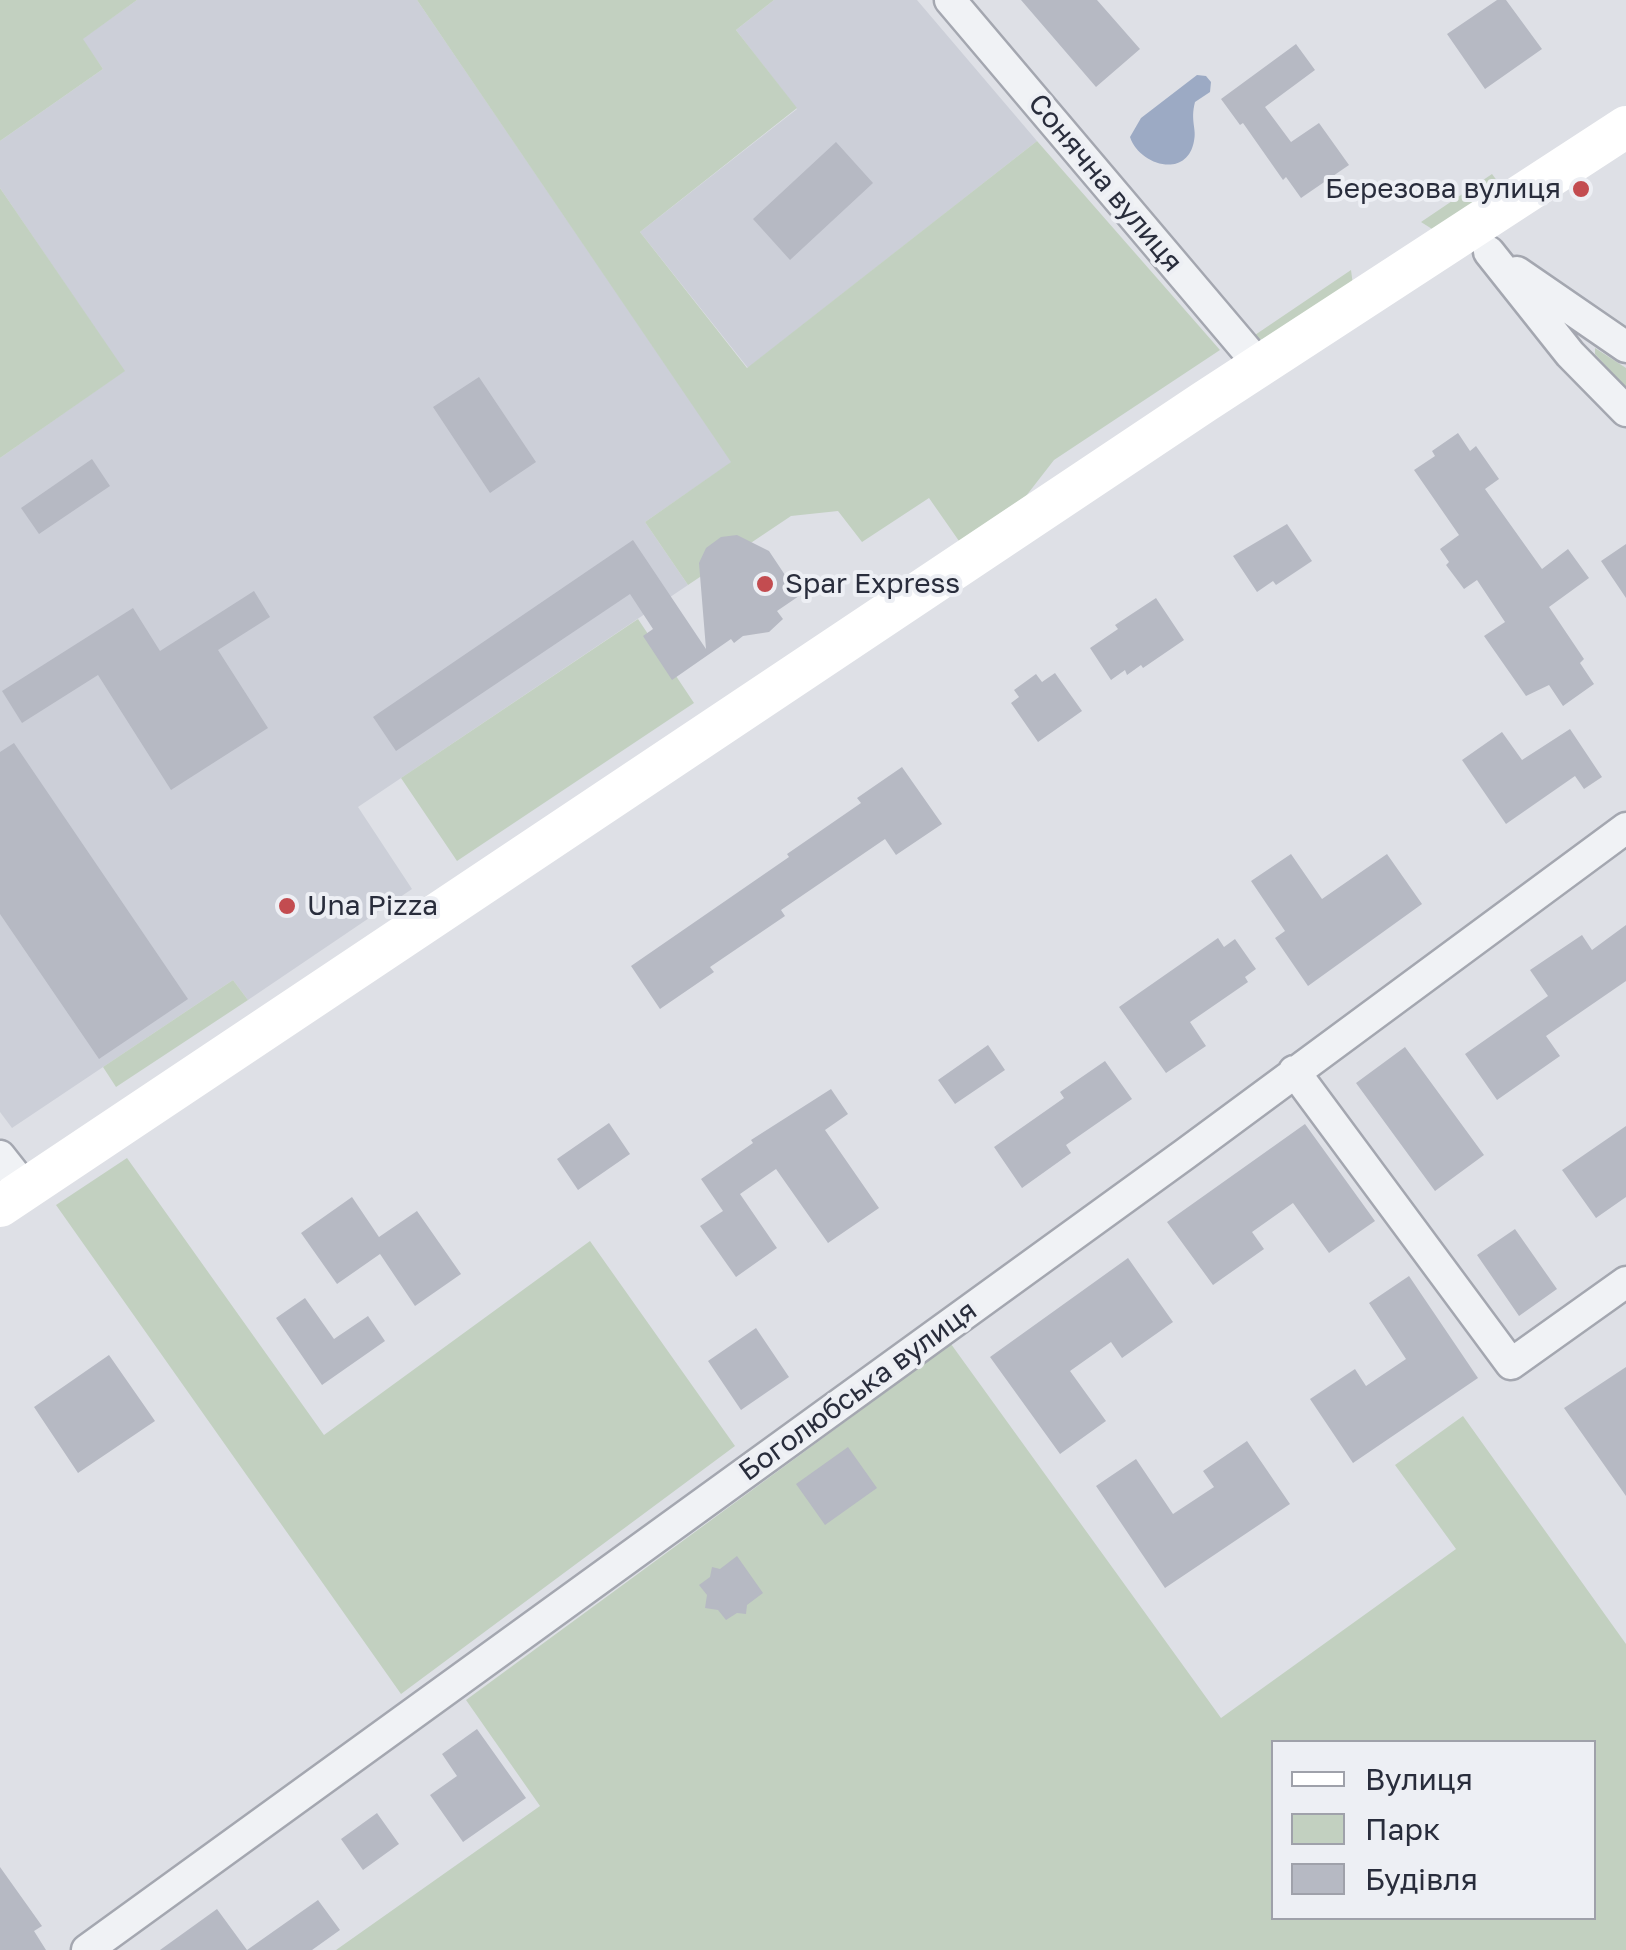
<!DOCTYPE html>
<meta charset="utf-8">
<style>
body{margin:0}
#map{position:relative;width:1626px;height:1950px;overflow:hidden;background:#dee0e6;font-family:"Golos Text",sans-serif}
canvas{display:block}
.legend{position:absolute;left:1271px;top:1740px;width:325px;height:180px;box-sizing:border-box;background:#edeff4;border:2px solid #9fa1aa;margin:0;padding:12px 18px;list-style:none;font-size:30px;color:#292d3c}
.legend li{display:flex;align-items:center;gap:20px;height:50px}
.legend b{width:50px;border:2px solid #9fa1aa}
</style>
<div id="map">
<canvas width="1626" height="1950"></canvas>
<ul class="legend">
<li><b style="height:12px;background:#fff"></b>Вулиця</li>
<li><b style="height:28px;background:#c2d0c0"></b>Парк</li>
<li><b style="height:28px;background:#b6b9c3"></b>Будівля</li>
</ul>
</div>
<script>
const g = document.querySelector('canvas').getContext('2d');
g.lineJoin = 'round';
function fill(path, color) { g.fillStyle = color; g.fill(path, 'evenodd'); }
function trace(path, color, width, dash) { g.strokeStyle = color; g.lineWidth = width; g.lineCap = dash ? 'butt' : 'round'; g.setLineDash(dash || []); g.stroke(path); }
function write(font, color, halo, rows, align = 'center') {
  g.font = font + ' "Golos Text",sans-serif'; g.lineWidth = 8; g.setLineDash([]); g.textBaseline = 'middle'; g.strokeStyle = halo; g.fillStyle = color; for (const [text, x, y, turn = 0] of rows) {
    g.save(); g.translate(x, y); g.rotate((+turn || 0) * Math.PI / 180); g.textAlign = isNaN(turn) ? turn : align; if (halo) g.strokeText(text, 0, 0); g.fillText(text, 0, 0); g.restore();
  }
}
const built = new Path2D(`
 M 137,0 L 417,0 L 732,462 L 645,522 L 688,585 L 358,807 L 412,889 L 248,1000 L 233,980 L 12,1128 L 0,1112 L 0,458 L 124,371 L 0,188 L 0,141 L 103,69 L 82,39 Z
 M 774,0 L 917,0 L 1037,141 L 748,368 L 640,232 L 797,109 L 736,30 Z`);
const green = new Path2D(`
 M 0,0 L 137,0 L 83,39 L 103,69 L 0,141 Z
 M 417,0 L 774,0 L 736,30 L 797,108 L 640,232 L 747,368 L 1037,141 L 1220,350 L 1054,460 L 1026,496 L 959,541 L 929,498 L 862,542 L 838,511 L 791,516 L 688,585 L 645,522 L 731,462 Z
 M 1492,174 L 1504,190 L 1440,234 L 1421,222 Z
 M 0,188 L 125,371 L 0,458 Z
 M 1351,270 L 1353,285 L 1263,340 L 1252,337 Z
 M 1595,348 L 1626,368 L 1626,388 L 1595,354 Z
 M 638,619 L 694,703 L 457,861 L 401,778 Z
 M 233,980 L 248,1000 L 116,1087 L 103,1067 Z
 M 127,1158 L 324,1435 L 590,1241 L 735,1446 L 401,1694 L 56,1205 Z
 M 951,1344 L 1221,1718 L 1456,1549 L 1395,1465 L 1463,1416 L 1626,1644 L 1626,1950 L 336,1950 L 540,1806 L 466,1700 ZM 1274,1742 L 1594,1742 L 1594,1918 L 1274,1918 Z`);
const water = new Path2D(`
 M 1197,75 L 1206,76 L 1211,82 L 1210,92 L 1195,102 C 1190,121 1197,129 1194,141 C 1187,180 1139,165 1130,137 L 1141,118 Z`);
const building = new Path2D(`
 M 1021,0 L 1097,0 L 1140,49 L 1096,87 Z
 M 1497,0 L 1506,0 L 1542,49 L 1485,89 L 1447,34 Z
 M 1296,44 L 1315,70 L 1265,107 L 1291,142 L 1319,123 L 1349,165 L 1301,198 L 1286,177 L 1283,180 L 1243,123 L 1240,125 L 1221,99 Z
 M 836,142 L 873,183 L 790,260 L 753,219 Z
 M 479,377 L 536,462 L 490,493 L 433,407 Z
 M 1458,433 L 1470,451 L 1476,446 L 1499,479 L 1485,489 L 1542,569 L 1568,549 L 1589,578 L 1549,607 L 1584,659 L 1580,663 L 1594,684 L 1563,706 L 1549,685 L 1526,696 L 1484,636 L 1505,622 L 1477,580 L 1464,589 L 1446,565 L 1449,562 L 1440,549 L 1459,535 L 1414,470 L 1435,456 L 1432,451 Z
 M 92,459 L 110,486 L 39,534 L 21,508 Z
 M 1287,524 L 1312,561 L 1276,585 L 1273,581 L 1257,592 L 1233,556 Z
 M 737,535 L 769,551 L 799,596 L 777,611 L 783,619 L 769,632 L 743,636 L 734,643 L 731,639 L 672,680 L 643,636 L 653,629 L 630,594 L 396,751 L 373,717 L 633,540 L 706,649 L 699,563 L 706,548 L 721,537 Z
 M 1626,544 L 1626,598 L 1601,561 Z
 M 254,591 L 270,617 L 218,650 L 268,728 L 171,790 L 98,675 L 22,723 L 2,691 L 133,608 L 160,651 Z
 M 1156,598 L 1184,640 L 1143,668 L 1141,665 L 1127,675 L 1125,670 L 1111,680 L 1090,648 L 1118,629 L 1115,625 Z
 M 1055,673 L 1082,711 L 1038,742 L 1011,703 L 1019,697 L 1014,690 L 1036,674 L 1042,682 Z
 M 1570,729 L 1602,777 L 1584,789 L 1575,776 L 1506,824 L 1462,760 L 1502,732 L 1522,760 Z
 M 14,743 L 188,999 L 99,1059 L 0,914 L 0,752 Z
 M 902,767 L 942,824 L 896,855 L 885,839 L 781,910 L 785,916 L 710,967 L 714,972 L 660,1009 L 631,966 L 789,857 L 787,854 L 861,803 L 857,798 Z
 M 1291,854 L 1322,899 L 1387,854 L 1422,904 L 1308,986 L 1275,938 L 1285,931 L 1251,881 Z
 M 1626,925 L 1626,981 L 1546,1036 L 1560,1056 L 1497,1100 L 1465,1054 L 1548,996 L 1530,970 L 1582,935 L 1592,950 Z
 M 1218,938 L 1224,947 L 1235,939 L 1256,969 L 1245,977 L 1248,982 L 1190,1022 L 1206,1046 L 1166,1073 L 1119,1007 Z
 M 988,1045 L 1005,1070 L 955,1104 L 938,1080 Z
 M 1405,1047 L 1484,1155 L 1435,1191 L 1356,1083 Z
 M 1105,1061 L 1132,1099 L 1066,1145 L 1071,1153 L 1022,1188 L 994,1147 L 1064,1098 L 1060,1092 Z
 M 831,1089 L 848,1114 L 825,1130 L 879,1208 L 828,1243 L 776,1169 L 740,1194 L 777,1248 L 736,1277 L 700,1226 L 723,1211 L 701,1179 L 753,1143 L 751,1140 Z
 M 609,1123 L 630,1154 L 578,1190 L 557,1159 Z
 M 1305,1124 L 1375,1221 L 1329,1253 L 1293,1203 L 1252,1232 L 1264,1249 L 1213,1285 L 1167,1222 Z
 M 1626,1126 L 1626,1197 L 1596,1218 L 1562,1170 Z
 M 352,1197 L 379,1237 L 417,1211 L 461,1274 L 415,1306 L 380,1254 L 337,1284 L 301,1233 Z
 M 1515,1229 L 1557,1289 L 1519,1316 L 1477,1255 Z
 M 1128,1258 L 1173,1322 L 1122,1358 L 1111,1342 L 1070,1371 L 1106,1421 L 1060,1454 L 990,1357 Z
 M 1409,1276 L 1478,1378 L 1353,1463 L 1310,1399 L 1355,1369 L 1366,1386 L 1406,1359 L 1369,1303 Z
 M 305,1298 L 334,1339 L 368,1316 L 385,1341 L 322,1385 L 276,1318 Z
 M 756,1328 L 789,1377 L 741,1410 L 708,1361 Z
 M 109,1355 L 155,1421 L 78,1473 L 34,1407 Z
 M 1626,1367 L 1626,1496 L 1564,1408 Z
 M 1247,1441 L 1290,1504 L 1165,1588 L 1096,1486 L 1136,1459 L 1173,1514 L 1214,1487 L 1203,1471 Z
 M 848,1447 L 877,1488 L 825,1525 L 796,1484 Z
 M 737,1556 L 763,1593 L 747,1605 L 746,1614 L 737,1613 L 726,1620 L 718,1610 L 705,1608 L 707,1595 L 699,1585 L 710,1577 L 712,1567 L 720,1569 Z
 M 477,1729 L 526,1798 L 463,1842 L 430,1795 L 457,1776 L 442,1754 Z
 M 377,1813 L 399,1844 L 363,1870 L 341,1839 Z
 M 0,1867 L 42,1926 L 34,1931 L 46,1950 L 0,1950 Z
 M 318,1900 L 340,1930 L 312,1950 L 247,1950 Z
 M 217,1909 L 247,1950 L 160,1950 Z`);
const street = new Path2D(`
 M 950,0 L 1260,366
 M 1489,252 L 1570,354 L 1626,411
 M 1517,272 L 1626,347
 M 1294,1071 L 1511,1364 L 1626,1282
 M 0,1156 L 26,1189
 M 87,1950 L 1185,1154 L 1626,828`);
const secondary = new Path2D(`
 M 0,1206 L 1204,402 L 1626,127`);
const markers = [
 [1581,189,10,"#c34c50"],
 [765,584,10,"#c34c50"],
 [287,906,10,"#c34c50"]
];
const streetNames = [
 ["Сонячна вулиця",1105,183,50],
 ["Боголюбська вулиця",858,1391,-36]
];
const poiNames = [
 ["Березова вулиця",1561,189,"right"],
 ["Spar Express",785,584],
 ["Una Pizza",307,906]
];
fill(built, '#cccfd8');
fill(green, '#c2d0c0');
fill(water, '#9caac4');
fill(building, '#b6b9c3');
trace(street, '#a4a7b0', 35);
trace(street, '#f0f2f5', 30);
trace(secondary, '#fff', 42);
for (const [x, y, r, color] of markers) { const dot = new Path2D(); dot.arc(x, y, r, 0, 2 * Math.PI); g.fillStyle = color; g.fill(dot); trace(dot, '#edeff4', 4); }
write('28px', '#292d3c', '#edeff4', streetNames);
write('28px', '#292d3c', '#edeff4', poiNames, 'left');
</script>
